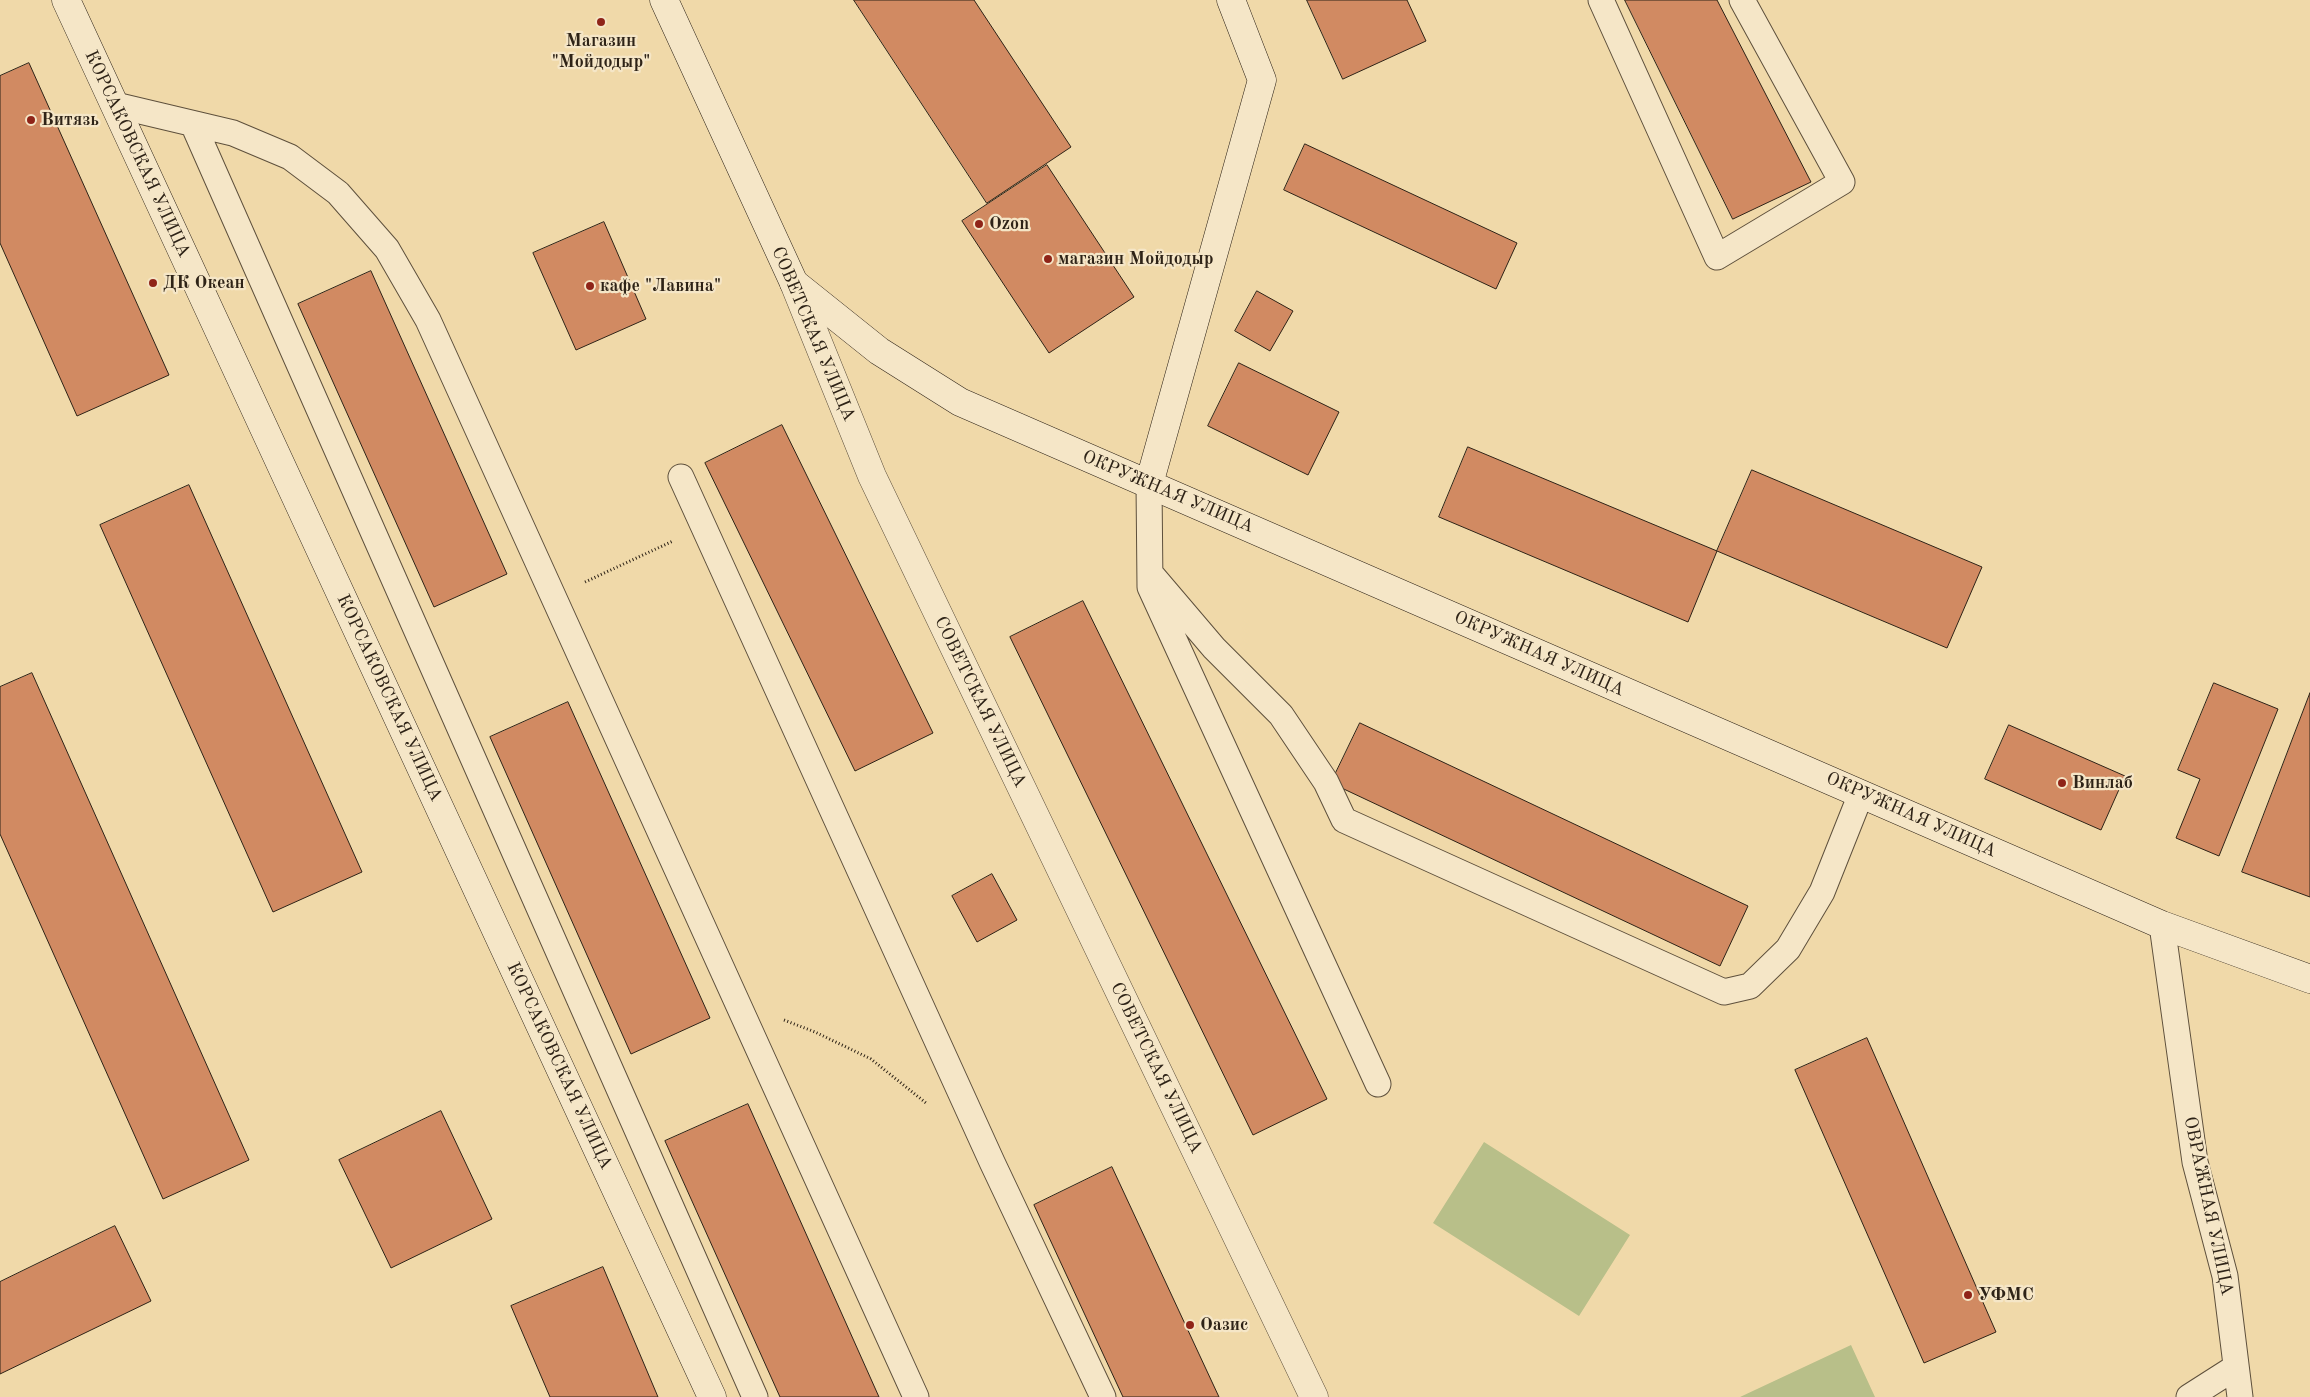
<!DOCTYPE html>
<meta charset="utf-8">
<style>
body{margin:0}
canvas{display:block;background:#f0d9a9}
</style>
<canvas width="2310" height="1397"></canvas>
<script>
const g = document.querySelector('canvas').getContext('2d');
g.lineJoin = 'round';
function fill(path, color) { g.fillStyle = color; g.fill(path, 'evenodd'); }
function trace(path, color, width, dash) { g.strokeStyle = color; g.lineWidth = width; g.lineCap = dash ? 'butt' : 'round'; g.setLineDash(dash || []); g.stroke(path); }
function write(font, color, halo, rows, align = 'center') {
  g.font = font + ' "Old Standard TT",serif'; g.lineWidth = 4.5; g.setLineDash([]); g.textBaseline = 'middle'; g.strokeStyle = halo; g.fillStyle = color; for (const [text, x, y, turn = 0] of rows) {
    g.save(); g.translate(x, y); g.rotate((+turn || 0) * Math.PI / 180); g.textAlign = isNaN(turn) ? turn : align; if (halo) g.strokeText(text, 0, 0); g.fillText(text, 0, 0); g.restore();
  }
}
const green = new Path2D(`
 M 1484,1142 L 1630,1235 L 1579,1316 L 1433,1223 Z
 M 1851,1345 L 1875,1397 L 1740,1397 Z`);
const building = new Path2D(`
 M 854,0 L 974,0 L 1071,147 L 987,203 Z
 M 1307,0 L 1407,0 L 1426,41 L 1343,79 Z
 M 1625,0 L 1717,0 L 1811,182 L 1733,219 Z
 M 29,63 L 169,375 L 77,416 L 0,243 L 0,76 Z
 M 1305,144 L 1517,243 L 1496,289 L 1284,190 Z
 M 1047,165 L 1134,297 L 1049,353 L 962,221 Z
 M 604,222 L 646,319 L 576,350 L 533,253 Z
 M 371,271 L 507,574 L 434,607 L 298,304 Z
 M 1257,291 L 1293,311 L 1270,351 L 1235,331 Z
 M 1239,363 L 1339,412 L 1308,475 L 1208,426 Z
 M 782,425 L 933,733 L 855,771 L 705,463 Z
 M 1468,447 L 1717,551 L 1688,622 L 1439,517 Z
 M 1752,470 L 1982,567 L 1947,648 L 1717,551 Z
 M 189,485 L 362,872 L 273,912 L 100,525 Z
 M 1083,601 L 1327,1099 L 1253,1135 L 1010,637 Z
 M 32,673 L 249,1160 L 163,1199 L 0,834 L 0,687 Z
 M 2214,683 L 2278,709 L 2219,856 L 2176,838 L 2200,779 L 2178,770 Z
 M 2310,693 L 2310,897 L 2242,872 Z
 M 568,702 L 710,1018 L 631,1054 L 490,737 Z
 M 1360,723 L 1748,906 L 1720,966 L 1331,783 Z
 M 2009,725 L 2125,776 L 2101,830 L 1985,779 Z
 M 992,874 L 1017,920 L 977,942 L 952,896 Z
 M 1867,1038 L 1996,1332 L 1924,1363 L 1795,1070 Z
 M 748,1104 L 879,1397 L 780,1397 L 665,1141 Z
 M 441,1111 L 492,1219 L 391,1268 L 339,1160 Z
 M 1112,1167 L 1219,1397 L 1123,1397 L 1034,1205 Z
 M 115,1226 L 151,1301 L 0,1374 L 0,1282 Z
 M 603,1267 L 658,1397 L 550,1397 L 511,1306 Z`);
const path = new Path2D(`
 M 585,582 L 673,541
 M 784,1020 L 815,1032 L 871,1059 L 926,1103`);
const lane = new Path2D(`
 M 1601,0 L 1717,257 L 1842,182 L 1742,0
 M 115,105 L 233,133 L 290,157 L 338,193 L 387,249 L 428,320 L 916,1397
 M 193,124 L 755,1397
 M 681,477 L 992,1162 L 1103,1397
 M 1149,484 L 1150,587 L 1378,1084
 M 1151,574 L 1214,648 L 1281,715 L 1326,782 L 1344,820 L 1724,992 L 1750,986 L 1788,949 L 1822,892 L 1861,794
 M 2162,925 L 2195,1162 L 2225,1276 L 2240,1397
 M 2189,1397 L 2236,1367`);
const street = new Path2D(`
 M 794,283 L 872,476 L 1314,1397`);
const secondary = new Path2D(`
 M 66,0 L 712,1397
 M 664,0 L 794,283 L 879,351 L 960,402 L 2162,925 L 2310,979
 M 1149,484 L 1262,80 L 1231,0`);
const markers = [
 [601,22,5,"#8f2418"],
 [31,120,5,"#8f2418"],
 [979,224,5,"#8f2418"],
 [1048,259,5,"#8f2418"],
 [153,283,5,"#8f2418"],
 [590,286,5,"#8f2418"],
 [2062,783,5,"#8f2418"],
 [1968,1295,5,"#8f2418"],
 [1190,1325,5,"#8f2418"]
];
const poiNames = [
 ["Магазин",601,41,"center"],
 ["\"Мойдодыр\"",601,62,"center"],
 ["Витязь",41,120],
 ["Ozon",989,224],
 ["магазин Мойдодыр",1058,259],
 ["ДК Океан",163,283],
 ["кафе \"Лавина\"",600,286],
 ["Винлаб",2072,783],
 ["УФМС",1978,1295],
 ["Оазис",1200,1325]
];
const streetNames = [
 ["КОРСАКОВСКАЯ УЛИЦА",137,154,65],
 ["СОВЕТСКАЯ УЛИЦА",813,334,67],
 ["ОКРУЖНАЯ УЛИЦА",1168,492,23],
 ["ОКРУЖНАЯ УЛИЦА",1539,654,24],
 ["КОРСАКОВСКАЯ УЛИЦА",389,698,65],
 ["СОВЕТСКАЯ УЛИЦА",980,702,64],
 ["ОКРУЖНАЯ УЛИЦА",1911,815,24],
 ["КОРСАКОВСКАЯ УЛИЦА",559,1066,65],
 ["СОВЕТСКАЯ УЛИЦА",1156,1068,64],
 ["ОВРАЖНАЯ УЛИЦА",2208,1206,78]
];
fill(green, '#b8bf89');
fill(building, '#d18a62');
trace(building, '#2e2317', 1);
trace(lane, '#5e503c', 27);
trace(street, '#5e503c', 29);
trace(secondary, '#2e2317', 29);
trace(path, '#2e2317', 3, [1, 2.5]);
trace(lane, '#f5e6c7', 25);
trace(street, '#f5e6c7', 28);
trace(secondary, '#f5e6c7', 28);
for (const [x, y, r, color] of markers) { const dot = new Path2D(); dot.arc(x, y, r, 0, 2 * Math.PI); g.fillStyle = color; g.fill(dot); trace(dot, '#f5e6c7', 2); }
write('bold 18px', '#2e2317', '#f5e6c7', poiNames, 'left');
write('18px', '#2e2317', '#f5e6c7', streetNames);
</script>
